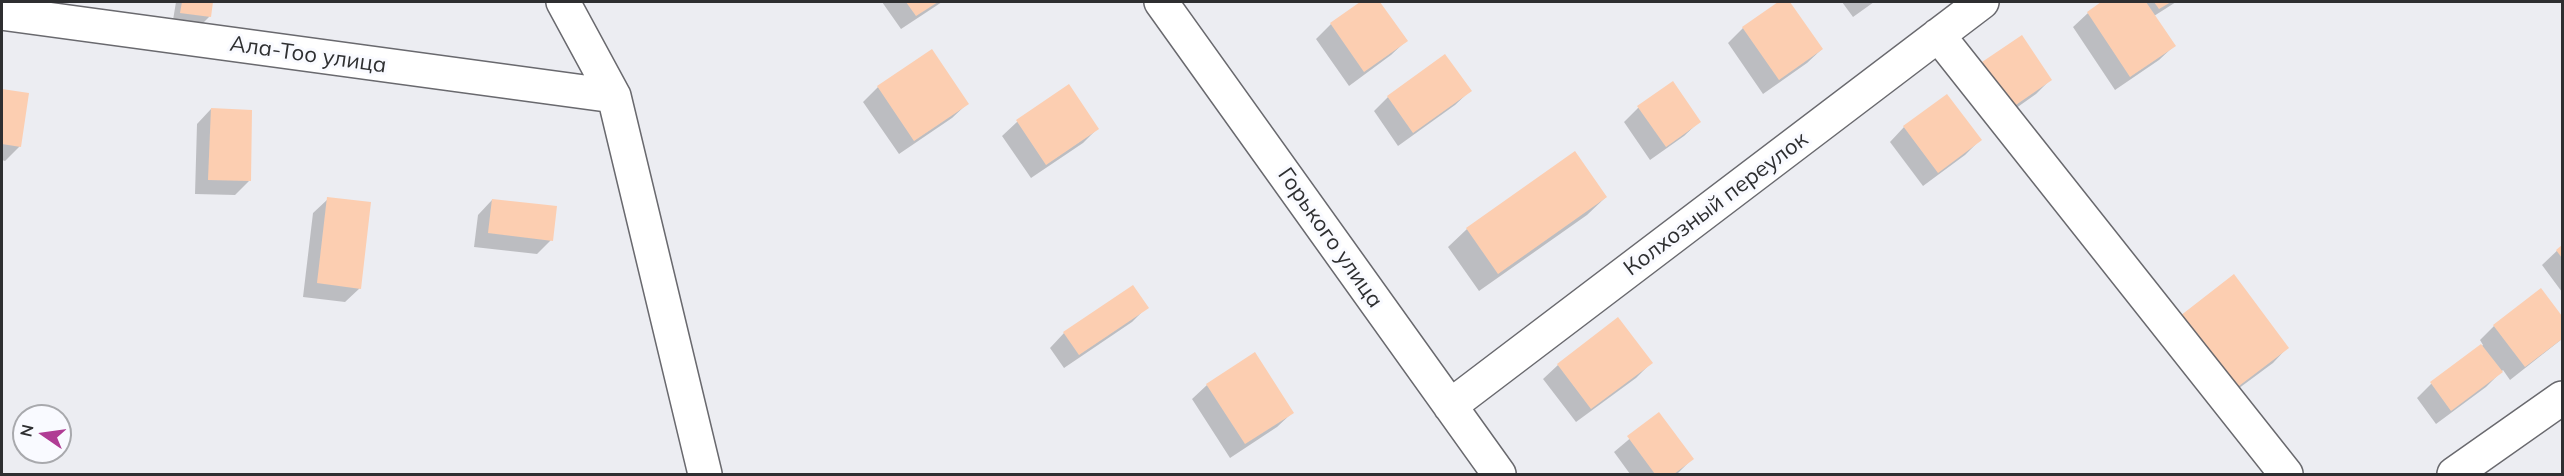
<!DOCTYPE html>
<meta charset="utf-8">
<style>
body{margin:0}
#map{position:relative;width:2564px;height:476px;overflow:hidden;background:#ecedf2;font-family:Mulish,sans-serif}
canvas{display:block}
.frame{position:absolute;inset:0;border:3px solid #2e2f31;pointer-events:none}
.north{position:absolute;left:12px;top:404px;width:60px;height:60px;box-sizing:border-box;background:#f9faff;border:2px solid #a8a9ad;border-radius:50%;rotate:283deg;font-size:16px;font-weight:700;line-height:24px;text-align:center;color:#2e2f31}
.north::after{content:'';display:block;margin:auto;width:21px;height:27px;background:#b03c94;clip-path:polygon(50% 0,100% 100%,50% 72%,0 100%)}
</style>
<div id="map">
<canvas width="2564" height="476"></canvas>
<div class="frame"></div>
<div class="north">N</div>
</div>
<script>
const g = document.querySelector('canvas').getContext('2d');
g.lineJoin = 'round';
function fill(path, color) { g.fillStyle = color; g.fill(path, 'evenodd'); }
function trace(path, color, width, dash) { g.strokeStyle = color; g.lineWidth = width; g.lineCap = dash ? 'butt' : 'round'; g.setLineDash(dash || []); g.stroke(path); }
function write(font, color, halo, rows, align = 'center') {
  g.font = font + ' Mulish,sans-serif'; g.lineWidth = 6; g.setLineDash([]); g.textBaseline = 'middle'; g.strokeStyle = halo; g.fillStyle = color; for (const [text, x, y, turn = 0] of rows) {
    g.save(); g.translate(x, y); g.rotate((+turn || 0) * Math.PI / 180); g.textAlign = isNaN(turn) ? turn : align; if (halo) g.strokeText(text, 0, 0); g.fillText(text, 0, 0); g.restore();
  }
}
const shadow = new Path2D(`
 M 176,2 L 211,2 L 210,16 L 202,24 L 173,20 Z
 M 882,2 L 942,2 L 901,29 Z
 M 1362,2 L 1378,2 L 1406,41 L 1391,55 L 1349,86 L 1316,39 L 1331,24 Z
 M 1781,2 L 1788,2 L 1822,49 L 1807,63 L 1763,94 L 1728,43 L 1743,28 Z
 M 1842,2 L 1874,2 L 1853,17 Z
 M 2104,2 L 2176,2 L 2154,16 L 2174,46 L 2159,60 L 2115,90 L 2073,27 L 2088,13 Z
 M 931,51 L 967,104 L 952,118 L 899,154 L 863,102 L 878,87 Z
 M 1983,63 L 2050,80 L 2036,94 L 1998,121 L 1969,78 Z
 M 1672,83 L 1699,122 L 1684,136 L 1650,160 L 1624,122 L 1638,108 Z
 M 1069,86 L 1097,129 L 1083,143 L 1031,178 L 1002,136 L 1017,122 Z
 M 2,90 L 27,94 L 20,146 L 5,161 L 2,160 Z
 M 1470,91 L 1455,105 L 1398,146 L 1374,111 L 1388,97 Z
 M 211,109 L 249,181 L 235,195 L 195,194 L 197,124 Z
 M 1904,127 L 1980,140 L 1965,155 L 1923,186 L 1890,142 Z
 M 1575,153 L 1606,197 L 1587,215 L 1479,291 L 1448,247 L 1467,229 Z
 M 328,199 L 360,288 L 345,302 L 303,297 L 313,213 Z
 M 492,200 L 551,240 L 537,254 L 474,247 L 478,215 Z
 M 2562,246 L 2562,292 L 2542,265 Z
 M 2541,291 L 2562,319 L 2562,339 L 2510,380 L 2503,370 L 2486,387 L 2436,424 L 2417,398 L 2431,384 L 2483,345 L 2480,340 L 2494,326 Z
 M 1147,307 L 1132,322 L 1064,368 L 1050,348 L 1064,333 Z
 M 2166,331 L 2287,348 L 2273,363 L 2219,403 Z
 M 1651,363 L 1636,378 L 1576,422 L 1543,379 L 1558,365 Z
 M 1207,385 L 1292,413 L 1277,427 L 1230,458 L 1192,399 Z
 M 1659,414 L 1692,459 L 1677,474 L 1630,474 L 1614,452 Z`);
const building = new Path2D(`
 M 182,2 L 213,2 L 211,17 L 180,13 Z
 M 906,2 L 938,2 L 916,16 Z
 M 1360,2 L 1380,2 L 1408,41 L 1364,72 L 1330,23 Z
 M 1778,2 L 1790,2 L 1823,49 L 1779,80 L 1742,27 Z
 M 2101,2 L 2146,2 L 2176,46 L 2130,77 L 2087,12 Z
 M 2154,2 L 2171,2 L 2159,9 Z
 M 2022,35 L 2052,80 L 2013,107 L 1982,62 Z
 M 932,49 L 969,104 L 914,141 L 877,86 Z
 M 1445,54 L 1472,91 L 1413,133 L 1387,96 Z
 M 1673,81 L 1701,122 L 1666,147 L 1637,106 Z
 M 1069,84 L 1099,129 L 1046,165 L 1016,120 Z
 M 2,89 L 29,93 L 21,147 L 2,144 Z
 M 1947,94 L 1982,140 L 1938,173 L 1903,126 Z
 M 211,108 L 252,110 L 251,181 L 208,180 Z
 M 1575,151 L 1607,197 L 1498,274 L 1466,228 Z
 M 327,197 L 371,202 L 361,289 L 317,283 Z
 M 492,199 L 557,206 L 553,241 L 488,233 Z
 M 2562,245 L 2562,258 L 2556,250 Z
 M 2234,274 L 2289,348 L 2235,389 L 2180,316 Z
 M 1133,285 L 1149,308 L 1079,355 L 1063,332 Z
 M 2541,288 L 2562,316 L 2562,339 L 2525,367 L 2493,325 Z
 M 1618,317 L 1653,363 L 1591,409 L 1557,364 Z
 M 2481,344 L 2503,372 L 2451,411 L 2430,382 Z
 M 1255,352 L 1294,413 L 1245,444 L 1206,384 Z
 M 1659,412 L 1694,459 L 1674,474 L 1655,474 L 1627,436 Z`);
const minor = new Path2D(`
 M 563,2 L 614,96 L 705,474
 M 1161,2 L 1499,474
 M 2,13 L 614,96
 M 1938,35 L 2286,474
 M 1450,406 L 1982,2
 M 2454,474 L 2562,398`);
const streetNames = [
 ["Ала-Тоо улица",308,55,8],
 ["Колхозный переулок",1716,204,-37],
 ["Горького улица",1330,238,55]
];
fill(shadow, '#0003');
fill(building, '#fcceb1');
trace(minor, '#69696e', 36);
trace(minor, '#fff', 33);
write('22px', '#2e2f31', '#f9faff', streetNames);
</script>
